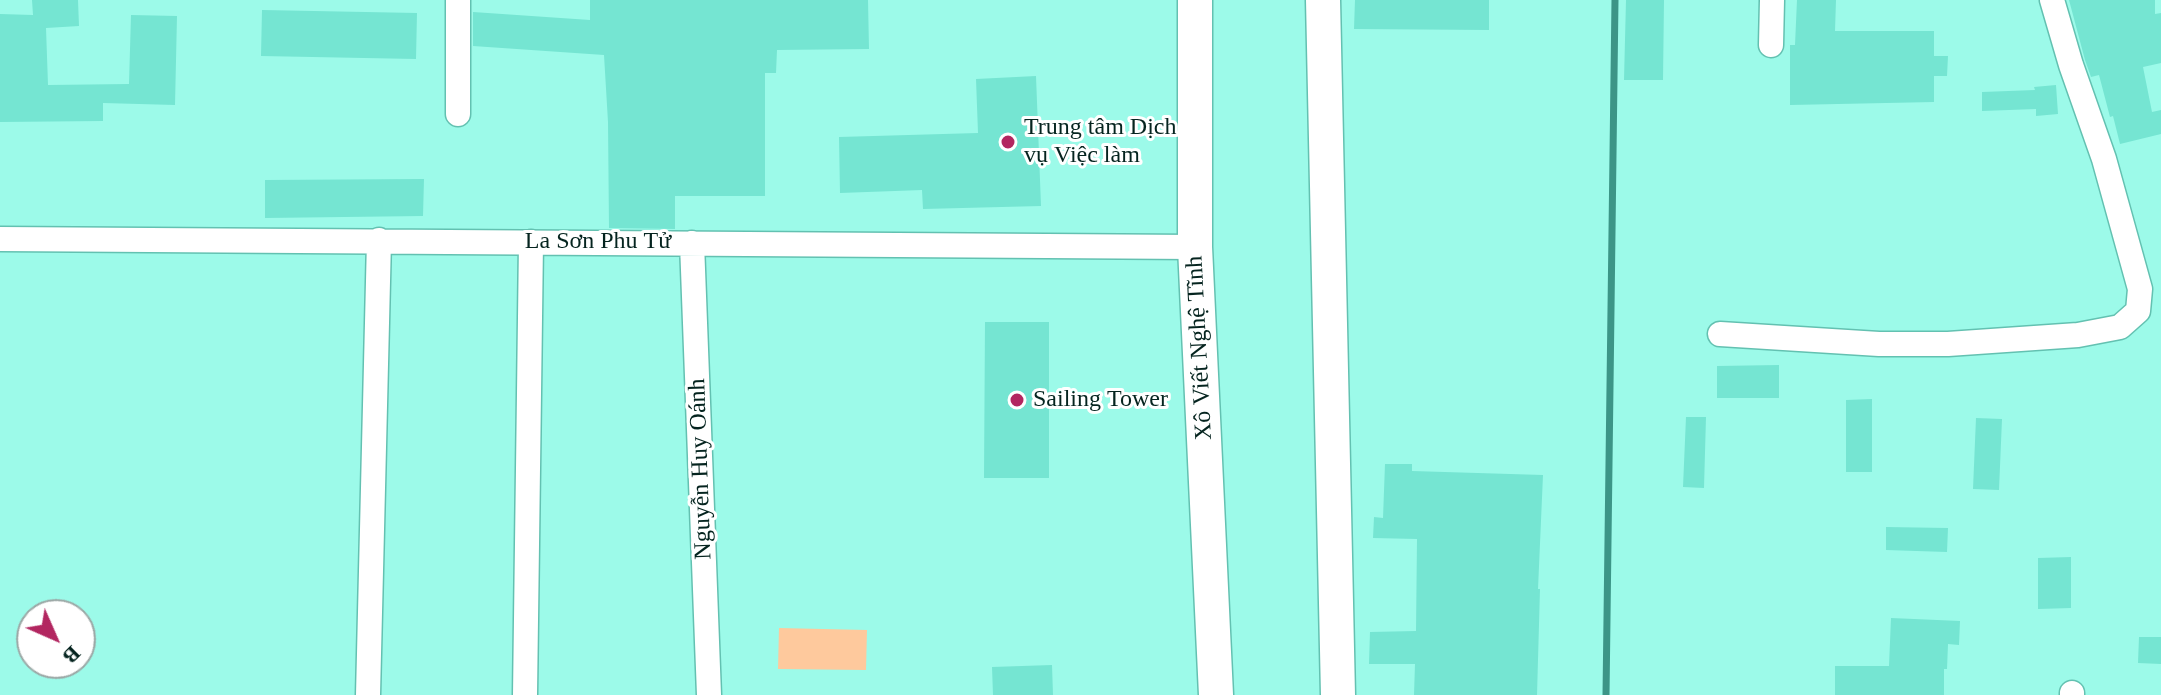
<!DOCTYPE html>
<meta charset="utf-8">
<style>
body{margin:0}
#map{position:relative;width:2161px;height:695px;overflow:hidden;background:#9cfae9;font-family:"Times New Roman",serif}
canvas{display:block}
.north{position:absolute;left:16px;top:599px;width:80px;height:80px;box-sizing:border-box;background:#fff;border:2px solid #9ba7a5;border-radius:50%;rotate:135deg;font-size:22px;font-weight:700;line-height:32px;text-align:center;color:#05241f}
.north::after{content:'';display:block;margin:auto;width:28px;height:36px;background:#b22660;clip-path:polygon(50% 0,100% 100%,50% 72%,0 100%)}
</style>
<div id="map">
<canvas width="2161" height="695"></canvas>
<div class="north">B</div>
</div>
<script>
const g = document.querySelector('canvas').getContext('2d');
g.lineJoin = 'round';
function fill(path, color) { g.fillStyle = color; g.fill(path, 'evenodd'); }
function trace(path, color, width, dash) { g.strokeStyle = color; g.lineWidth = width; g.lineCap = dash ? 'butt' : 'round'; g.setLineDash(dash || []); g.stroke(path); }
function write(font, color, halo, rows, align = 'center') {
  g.font = font + ' "Times New Roman",serif'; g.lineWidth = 6; g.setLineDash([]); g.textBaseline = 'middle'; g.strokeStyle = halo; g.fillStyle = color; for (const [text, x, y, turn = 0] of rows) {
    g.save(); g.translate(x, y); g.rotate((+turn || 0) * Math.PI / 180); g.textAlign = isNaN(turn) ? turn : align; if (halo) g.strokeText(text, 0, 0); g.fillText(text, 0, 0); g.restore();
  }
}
const green = new Path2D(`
 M 779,628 L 867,630 L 866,670 L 778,669 Z`);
const stream = new Path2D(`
 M 1606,695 L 1615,0`);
const building = new Path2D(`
 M 32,0 L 78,0 L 79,26 L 46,28 L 48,85 L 129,84 L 131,15 L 177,16 L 175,105 L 103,103 L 103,121 L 0,122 L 0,14 L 33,15 Z
 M 590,0 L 868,0 L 869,49 L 777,50 L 776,73 L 765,73 L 765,196 L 675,196 L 675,229 L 609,228 L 608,122 L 604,55 L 473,46 L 473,12 L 590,20 Z
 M 1355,0 L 1489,0 L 1489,30 L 1354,29 Z
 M 1626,0 L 1664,0 L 1663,80 L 1624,80 Z
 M 1797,0 L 1836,0 L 1835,31 L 1934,31 L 1934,56 L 1948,56 L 1947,76 L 1934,76 L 1934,102 L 1790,105 L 1790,45 L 1795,45 Z
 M 2069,0 L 2155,0 L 2155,14 L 2161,13 L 2161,63 L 2143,67 L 2152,112 L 2161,110 L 2161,134 L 2120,144 L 2113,116 L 2110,117 L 2099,75 L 2091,77 L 2085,60 Z
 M 262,10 L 417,13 L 416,59 L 261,56 Z
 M 1036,76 L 1041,206 L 923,209 L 922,190 L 840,193 L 839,137 L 978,133 L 976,79 Z
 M 2056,85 L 2058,114 L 2036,116 L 2036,109 L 1982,111 L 1982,92 L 2035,90 L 2034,87 Z
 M 424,179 L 423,216 L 265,218 L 265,180 Z
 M 985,322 L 1049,322 L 1049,478 L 984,478 Z
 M 1779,365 L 1779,398 L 1717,398 L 1717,366 Z
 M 1872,399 L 1872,472 L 1846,472 L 1846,400 Z
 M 1686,417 L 1706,417 L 1704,488 L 1683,487 Z
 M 1976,418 L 2002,419 L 1999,490 L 1973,489 Z
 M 1385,464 L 1412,464 L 1412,471 L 1543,475 L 1538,589 L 1540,589 L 1537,695 L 1414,695 L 1415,664 L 1369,664 L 1370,632 L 1416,631 L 1417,539 L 1373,538 L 1374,517 L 1383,518 Z
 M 1886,527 L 1948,528 L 1947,552 L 1886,550 Z
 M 2071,557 L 2071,608 L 2038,609 L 2038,558 Z
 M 1891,618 L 1960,621 L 1959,645 L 1948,644 L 1947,669 L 1944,669 L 1944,695 L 1835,695 L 1835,666 L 1889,666 Z
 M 2139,637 L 2161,637 L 2161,664 L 2138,663 Z
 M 1052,665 L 1053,695 L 993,695 L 992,667 Z`);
const street = new Path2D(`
 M 458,0 L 458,114
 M 1771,45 L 1772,0
 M 0,239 L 1195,247
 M 692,243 L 709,695
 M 1720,334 L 1879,344 L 1948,344 L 2078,335 L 2120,327 L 2138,311 L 2140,289 L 2104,159 L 2071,65 L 2052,0
 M 368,695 L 379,240
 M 525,695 L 531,242
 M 2072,695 L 2072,693`);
const secondary = new Path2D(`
 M 1195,0 L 1195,247 L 1216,695
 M 1323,0 L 1338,695`);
const markers = [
 [1008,142,8,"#b22660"],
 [1017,400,8,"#b22660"]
];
const poiNames = [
 ["Trung tâm Dịch",1024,128],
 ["vụ Việc làm",1024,156],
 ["Sailing Tower",1033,400]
];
const streetNames = [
 ["La Sơn Phu Tử",598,242],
 ["Xô Viết Nghệ Tĩnh",1200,348,-93],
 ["Nguyễn Huy Oánh",701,469,-92]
];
fill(green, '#fec99d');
trace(stream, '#3c9587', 7);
fill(building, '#75e5d2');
trace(street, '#63c1b1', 27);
trace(secondary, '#63c1b1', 37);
trace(street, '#fff', 24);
trace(secondary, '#fff', 34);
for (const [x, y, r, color] of markers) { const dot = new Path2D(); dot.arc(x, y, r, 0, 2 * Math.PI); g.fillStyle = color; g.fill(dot); trace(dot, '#fff', 3); }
write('24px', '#05241f', '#fff', poiNames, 'left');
write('24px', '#05241f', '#fff', streetNames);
</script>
